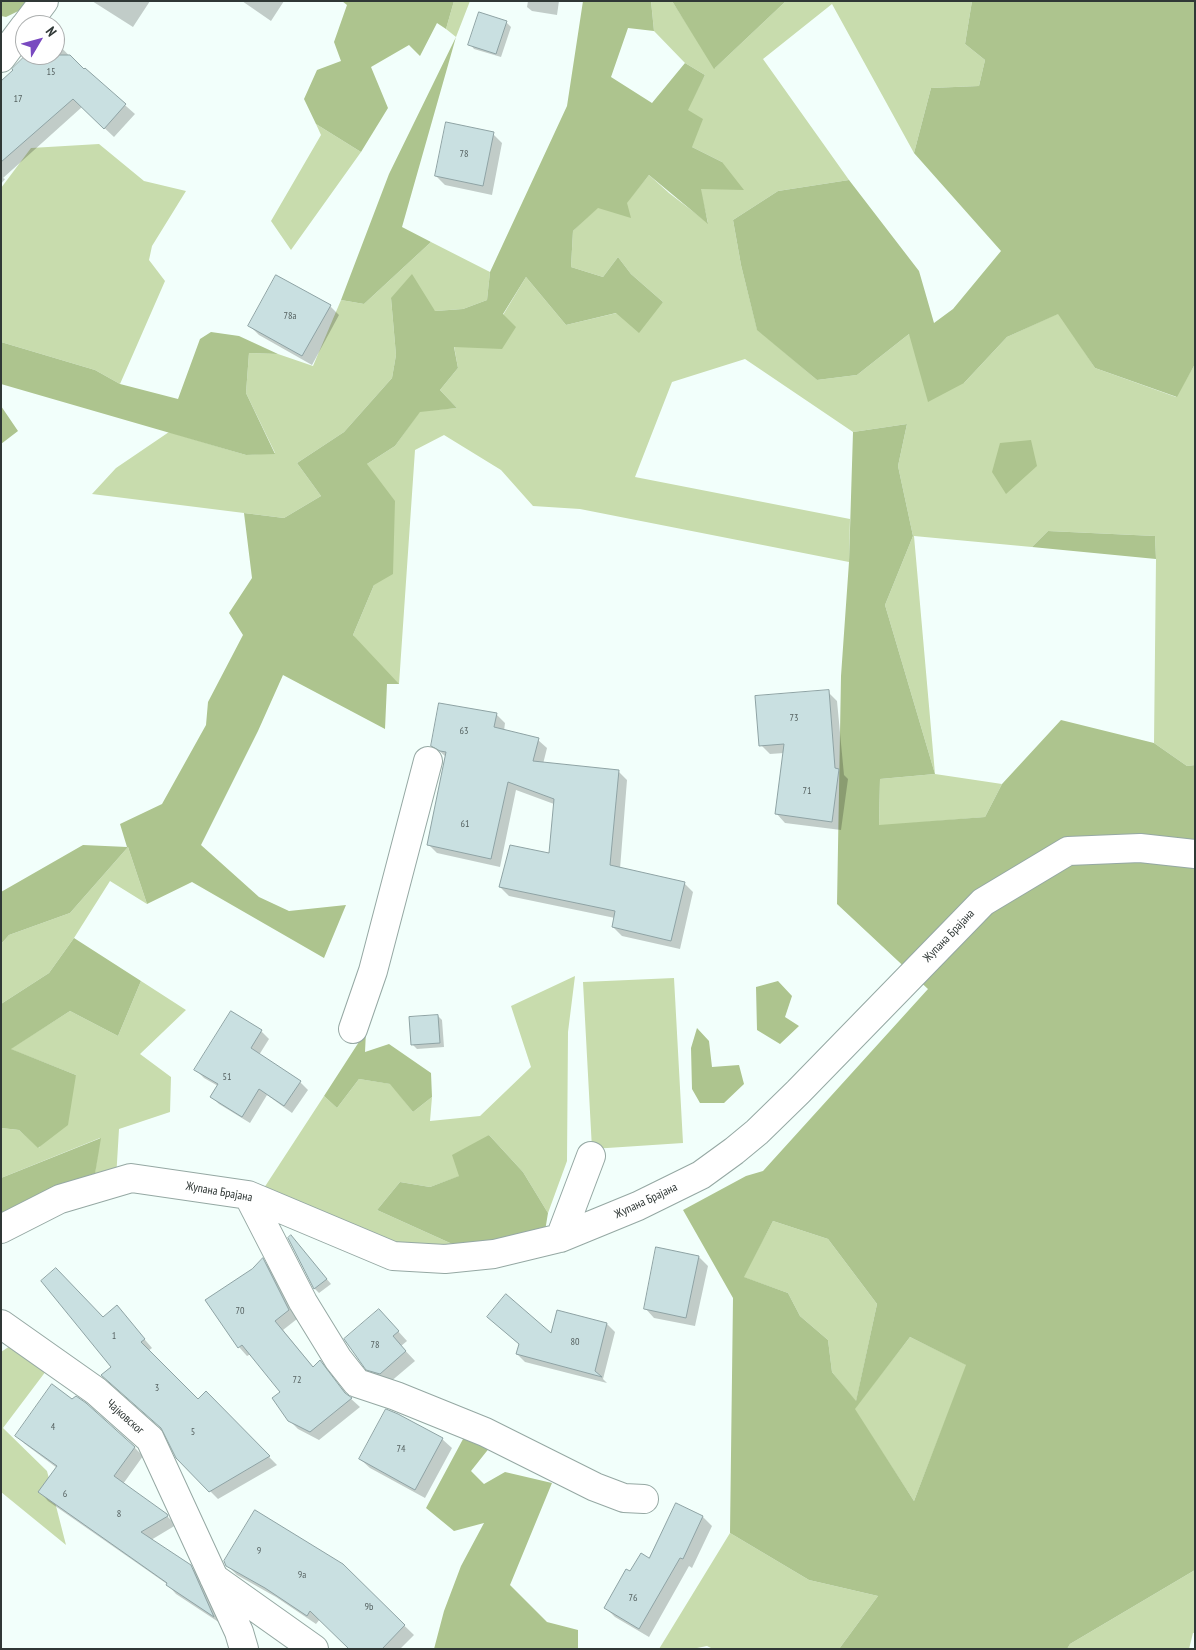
<!DOCTYPE html>
<meta charset="utf-8">
<style>
body{margin:0}
#map{position:relative;width:1196px;height:1650px;overflow:hidden;background:#f2fffb;font-family:"PT Sans Narrow",sans-serif}
canvas{display:block}
.frame{position:absolute;inset:0;border:2px solid #303836;pointer-events:none}
.north{position:absolute;left:15px;top:15px;width:50px;height:50px;box-sizing:border-box;background:#fff;border:1px solid #acafaf;border-radius:50%;rotate:53deg;font-size:14px;font-weight:700;line-height:20px;text-align:center;color:#303836}
.north::after{content:'';display:block;margin:auto;width:18px;height:22px;background:#7949c0;clip-path:polygon(50% 0,100% 100%,50% 72%,0 100%)}
</style>
<div id="map">
<canvas width="1196" height="1650"></canvas>
<div class="frame"></div>
<div class="north">N</div>
</div>
<script>
const g = document.querySelector('canvas').getContext('2d');
g.lineJoin = 'round';
function fill(path, color) { g.fillStyle = color; g.fill(path, 'evenodd'); }
function trace(path, color, width, dash) { g.strokeStyle = color; g.lineWidth = width; g.lineCap = dash ? 'butt' : 'round'; g.setLineDash(dash || []); g.stroke(path); }
function write(font, color, halo, rows, align = 'center') {
  g.font = font + ' "PT Sans Narrow",sans-serif'; g.lineWidth = 5; g.setLineDash([]); g.textBaseline = 'middle'; g.strokeStyle = halo; g.fillStyle = color; for (const [text, x, y, turn = 0] of rows) {
    g.save(); g.translate(x, y); g.rotate((+turn || 0) * Math.PI / 180); g.textAlign = isNaN(turn) ? turn : align; if (halo) g.strokeText(text, 0, 0); g.fillText(text, 0, 0); g.restore();
  }
}
const green = new Path2D(`
 M 454,1 L 470,1 L 456,37 L 446,29 Z
 M 651,1 L 672,1 L 715,68 L 786,1 L 972,1 L 965,44 L 985,60 L 979,86 L 931,88 L 914,153 L 832,4 L 763,59 L 849,180 L 778,191 L 733,220 L 741,265 L 757,329 L 817,380 L 857,375 L 909,334 L 964,383 L 1007,337 L 1059,313 L 1095,368 L 1176,397 L 1195,364 L 1195,765 L 1187,766 L 1154,743 L 1156,559 L 1155,536 L 1048,531 L 1032,547 L 914,536 L 935,774 L 1002,784 L 985,817 L 879,826 L 880,779 L 935,774 L 885,605 L 913,536 L 898,466 L 907,424 L 853,432 L 745,359 L 672,382 L 635,477 L 850,519 L 849,562 L 580,509 L 533,506 L 501,470 L 444,435 L 415,450 L 399,684 L 387,684 L 353,635 L 374,585 L 367,464 L 395,446 L 420,411 L 457,408 L 440,390 L 458,368 L 454,346 L 503,315 L 526,277 L 566,325 L 663,302 L 631,274 L 618,257 L 603,277 L 571,267 L 573,231 L 598,207 L 626,203 L 649,175 L 669,193 L 708,223 L 700,189 L 722,162 L 692,147 L 687,110 L 705,75 L 685,63 L 654,31 Z
 M 316,124 L 361,152 L 291,250 L 271,221 L 321,135 Z
 M 99,144 L 144,181 L 186,191 L 152,246 L 149,260 L 165,281 L 120,384 L 95,370 L 1,342 L 1,188 L 31,148 Z
 M 431,242 L 490,272 L 487,300 L 463,309 L 435,311 L 391,298 L 396,355 L 392,378 L 344,432 L 297,463 L 321,496 L 284,518 L 92,494 L 116,468 L 169,432 L 246,455 L 275,453 L 246,393 L 249,353 L 278,354 L 313,366 L 341,300 L 364,304 Z
 M 128,847 L 147,904 L 110,881 L 74,938 L 49,973 L 1,1004 L 1,944 L 9,935 L 70,913 Z
 M 575,976 L 568,1032 L 567,1161 L 548,1213 L 523,1172 L 489,1135 L 460,1176 L 430,1187 L 400,1182 L 377,1210 L 470,1252 L 395,1246 L 264,1188 L 324,1096 L 337,1108 L 359,1079 L 391,1084 L 413,1112 L 432,1097 L 430,1121 L 480,1116 L 531,1067 L 511,1006 Z
 M 674,978 L 683,1143 L 592,1149 L 583,982 Z
 M 141,981 L 186,1010 L 140,1054 L 171,1077 L 170,1112 L 119,1129 L 116,1179 L 93,1186 L 100,1138 L 1,1178 L 1,1128 L 19,1130 L 39,1148 L 76,1075 L 10,1049 L 70,1011 L 118,1036 Z
 M 773,1221 L 828,1239 L 877,1304 L 856,1402 L 832,1372 L 828,1340 L 800,1316 L 788,1293 L 743,1277 Z
 M 910,1337 L 967,1365 L 914,1501 L 854,1409 Z
 M 10,1346 L 46,1371 L 3,1428 L 47,1471 L 66,1545 L 1,1492 L 1,1352 Z
 M 730,1533 L 809,1580 L 878,1596 L 839,1649 L 713,1649 L 707,1646 L 692,1649 L 659,1649 Z
 M 1195,1570 L 1195,1633 L 1193,1633 L 1189,1649 L 1067,1649 L 1070,1644 Z`);
const forest = new Path2D(`
 M 1,1 L 39,1 L 6,17 L 1,16 Z
 M 342,1 L 454,1 L 446,29 L 437,23 L 420,56 L 409,45 L 371,67 L 388,108 L 361,152 L 316,124 L 304,99 L 317,70 L 341,61 L 334,42 L 347,5 Z
 M 583,1 L 651,1 L 654,31 L 628,28 L 611,77 L 652,103 L 685,63 L 705,75 L 688,110 L 703,119 L 692,147 L 722,162 L 744,190 L 701,189 L 708,224 L 649,175 L 627,203 L 631,218 L 598,208 L 573,231 L 571,267 L 603,277 L 618,257 L 631,274 L 663,302 L 639,333 L 616,313 L 566,325 L 526,277 L 503,314 L 516,327 L 502,349 L 454,347 L 458,368 L 440,390 L 457,408 L 420,412 L 395,446 L 367,464 L 395,501 L 393,574 L 374,585 L 353,635 L 399,684 L 387,684 L 385,729 L 283,675 L 258,731 L 201,845 L 259,897 L 289,911 L 346,905 L 324,958 L 192,882 L 147,904 L 128,847 L 70,913 L 9,935 L 1,944 L 1,892 L 83,845 L 127,847 L 120,824 L 162,804 L 206,725 L 208,702 L 243,635 L 229,613 L 252,578 L 244,513 L 284,518 L 321,496 L 297,463 L 344,432 L 392,378 L 396,355 L 391,298 L 412,274 L 435,311 L 463,309 L 487,300 L 490,272 L 567,106 Z
 M 672,1 L 786,1 L 714,69 Z
 M 972,1 L 1195,1 L 1195,364 L 1177,397 L 1095,368 L 1058,314 L 1007,337 L 964,383 L 928,402 L 909,334 L 857,375 L 817,380 L 757,330 L 741,265 L 733,220 L 778,191 L 849,180 L 919,271 L 934,323 L 953,309 L 1001,251 L 914,153 L 931,88 L 979,86 L 985,60 L 965,44 Z
 M 456,37 L 402,227 L 431,242 L 364,304 L 341,300 L 389,174 Z
 M 211,332 L 239,336 L 278,354 L 249,353 L 246,393 L 275,454 L 246,455 L 1,384 L 1,342 L 95,370 L 120,384 L 178,399 L 200,339 Z
 M 1,406 L 18,431 L 1,444 Z
 M 907,424 L 898,466 L 913,536 L 885,605 L 935,774 L 880,779 L 879,825 L 985,817 L 1002,784 L 1061,720 L 1154,743 L 1187,766 L 1195,765 L 1195,1570 L 1070,1644 L 1067,1649 L 839,1649 L 878,1596 L 809,1580 L 730,1533 L 733,1298 L 683,1210 L 746,1176 L 763,1171 L 928,989 L 837,904 L 841,676 L 849,562 L 853,432 ZM 773,1221 L 828,1239 L 877,1304 L 856,1401 L 832,1372 L 828,1340 L 800,1316 L 788,1293 L 744,1277 ZM 910,1337 L 966,1365 L 914,1501 L 855,1409 Z
 M 1031,440 L 1037,466 L 1006,494 L 992,472 L 1000,443 Z
 M 1048,531 L 1155,536 L 1156,559 L 1032,547 Z
 M 74,938 L 141,981 L 118,1036 L 70,1011 L 11,1049 L 76,1075 L 68,1125 L 38,1148 L 19,1130 L 1,1128 L 1,1004 L 49,973 Z
 M 778,981 L 792,996 L 785,1017 L 799,1026 L 780,1044 L 757,1030 L 756,987 Z
 M 697,1028 L 709,1041 L 712,1067 L 739,1065 L 744,1084 L 724,1103 L 700,1103 L 692,1089 L 691,1048 Z
 M 366,1031 L 365,1052 L 389,1044 L 431,1073 L 432,1097 L 413,1112 L 390,1084 L 359,1079 L 337,1108 L 324,1096 Z
 M 489,1135 L 523,1172 L 548,1213 L 545,1231 L 470,1252 L 377,1210 L 400,1182 L 430,1187 L 459,1176 L 452,1155 Z
 M 101,1138 L 93,1186 L 1,1236 L 1,1178 Z
 M 477,1413 L 502,1432 L 471,1471 L 484,1484 L 505,1472 L 552,1483 L 510,1585 L 547,1622 L 578,1630 L 578,1649 L 434,1649 L 444,1611 L 461,1566 L 484,1523 L 454,1531 L 426,1508 Z`);
const shadow = new Path2D(`
 M 92,1 L 150,1 L 133,27 Z
 M 242,1 L 284,1 L 271,21 Z
 M 528,1 L 559,1 L 557,15 L 532,11 L 527,7 Z
 M 506,22 L 511,27 L 501,57 L 474,49 L 470,44 Z
 M 55,41 L 84,71 L 85,70 L 135,114 L 114,137 L 82,107 L 3,178 L 5,179 L 1,184 L 1,82 L 28,55 L 55,55 Z
 M 493,134 L 502,143 L 492,195 L 445,185 L 436,176 Z
 M 330,306 L 339,315 L 312,365 L 259,335 L 250,326 Z
 M 828,692 L 837,701 L 844,775 L 848,779 L 841,830 L 785,823 L 776,813 L 784,753 L 770,754 L 761,745 Z
 M 496,714 L 505,723 L 504,731 L 538,740 L 547,748 L 543,764 L 618,771 L 627,780 L 620,869 L 684,883 L 693,892 L 680,949 L 622,936 L 613,927 L 615,918 L 509,896 L 500,887 L 550,855 L 554,804 L 516,790 L 500,867 L 437,853 L 428,844 L 446,757 L 433,745 Z
 M 438,1016 L 442,1020 L 444,1047 L 417,1049 L 413,1045 Z
 M 261,1031 L 269,1039 L 259,1055 L 300,1082 L 308,1090 L 292,1113 L 267,1095 L 250,1123 L 219,1104 L 212,1097 L 218,1086 L 204,1078 L 196,1070 Z
 M 289,1238 L 295,1241 L 331,1284 L 319,1293 L 315,1289 Z
 M 699,1257 L 708,1266 L 695,1326 L 654,1318 L 645,1308 Z
 M 263,1260 L 271,1269 L 297,1319 L 283,1330 L 314,1368 L 320,1362 L 349,1397 L 360,1407 L 319,1440 L 298,1429 L 289,1420 L 282,1392 L 251,1354 L 247,1356 L 239,1347 L 253,1270 Z
 M 117,1307 L 152,1348 L 148,1351 L 198,1401 L 206,1393 L 277,1465 L 218,1499 L 177,1458 L 163,1429 L 113,1367 L 103,1318 Z
 M 388,1320 L 407,1341 L 401,1346 L 415,1361 L 389,1383 L 377,1379 L 367,1369 Z
 M 607,1324 L 615,1332 L 603,1379 L 607,1383 L 525,1362 L 517,1354 L 520,1345 L 497,1325 L 552,1335 Z
 M 397,1415 L 442,1439 L 452,1448 L 425,1498 L 370,1468 L 360,1459 Z
 M 17,1436 L 134,1447 L 143,1456 L 123,1484 L 166,1515 L 176,1525 L 151,1540 L 190,1566 L 199,1575 L 220,1623 L 176,1594 L 167,1584 L 48,1501 L 40,1492 L 57,1468 L 25,1444 Z
 M 676,1505 L 703,1517 L 712,1526 L 692,1568 L 689,1566 L 649,1637 L 615,1617 L 606,1608 L 650,1560 Z
 M 227,1565 L 342,1565 L 414,1635 L 400,1649 L 351,1649 L 320,1619 L 316,1624 L 276,1597 L 237,1575 Z`);
const building = new Path2D(`
 M 479,12 L 507,21 L 496,54 L 468,45 Z
 M 26,55 L 70,55 L 84,69 L 85,68 L 126,104 L 104,129 L 73,99 L 1,162 L 1,81 L 13,70 L 12,69 Z
 M 446,122 L 494,132 L 483,186 L 435,176 Z
 M 276,275 L 331,305 L 302,356 L 248,326 Z
 M 829,690 L 835,768 L 839,769 L 832,822 L 775,814 L 784,744 L 759,746 L 755,696 Z
 M 439,703 L 497,713 L 494,727 L 539,738 L 533,761 L 619,770 L 610,865 L 685,882 L 671,941 L 612,927 L 615,911 L 499,887 L 510,845 L 549,853 L 554,799 L 508,782 L 491,859 L 427,845 L 446,752 L 440,751 L 431,746 Z
 M 231,1011 L 262,1030 L 251,1048 L 301,1081 L 284,1106 L 259,1089 L 242,1117 L 210,1097 L 218,1084 L 194,1070 Z
 M 438,1015 L 440,1043 L 411,1045 L 409,1017 Z
 M 291,1235 L 327,1279 L 314,1289 L 288,1238 Z
 M 656,1247 L 699,1256 L 686,1318 L 644,1309 Z
 M 263,1258 L 289,1310 L 275,1321 L 313,1367 L 320,1360 L 345,1393 L 352,1398 L 310,1432 L 288,1421 L 272,1398 L 280,1392 L 242,1345 L 238,1348 L 205,1300 L 252,1269 Z
 M 56,1268 L 103,1317 L 117,1305 L 145,1339 L 141,1342 L 198,1399 L 206,1391 L 270,1456 L 209,1492 L 176,1458 L 161,1428 L 101,1375 L 111,1367 L 41,1281 Z
 M 506,1294 L 551,1333 L 557,1310 L 607,1323 L 595,1371 L 602,1377 L 516,1354 L 519,1344 L 487,1317 Z
 M 379,1309 L 399,1331 L 393,1336 L 406,1351 L 380,1374 L 366,1370 L 344,1339 Z
 M 52,1384 L 72,1399 L 76,1396 L 86,1403 L 135,1447 L 114,1476 L 167,1514 L 168,1516 L 141,1532 L 191,1565 L 214,1617 L 166,1585 L 167,1583 L 38,1492 L 57,1466 L 15,1436 Z
 M 386,1409 L 398,1414 L 443,1438 L 415,1490 L 359,1459 Z
 M 676,1503 L 703,1516 L 683,1559 L 680,1558 L 639,1629 L 604,1608 L 626,1569 L 630,1571 L 641,1553 L 649,1558 Z
 M 255,1510 L 343,1564 L 405,1625 L 382,1649 L 349,1649 L 310,1611 L 307,1616 L 265,1588 L 226,1566 L 224,1561 Z`);
const minor = new Path2D(`
 M 26,25 L 44,1
 M 1,58 L 25,26
 M 353,1029 L 373,971 L 428,761
 M 248,1195 L 303,1302 L 338,1359 L 357,1383 L 396,1396 L 485,1432 L 595,1487 L 624,1498 L 644,1499
 M 1,1229 L 60,1199 L 131,1178 L 248,1195 L 393,1256 L 445,1259 L 494,1254 L 560,1238 L 638,1206 L 701,1175 L 734,1151 L 757,1132 L 798,1092 L 983,902 L 1068,851 L 1140,848 L 1195,854
 M 560,1238 L 591,1156
 M 1,1324 L 96,1391 L 150,1439 L 239,1632 L 244,1649
 M 214,1578 L 314,1649`);
const numberNames = [
 ["15",51,72],
 ["17",18,99],
 ["78",464,154],
 ["78a",290,316],
 ["73",794,718],
 ["63",464,731],
 ["71",807,791],
 ["61",465,824],
 ["51",227,1077],
 ["70",240,1311],
 ["1",114,1336],
 ["80",575,1342],
 ["78",375,1345],
 ["72",297,1380],
 ["3",157,1388],
 ["4",53,1427],
 ["5",193,1432],
 ["74",401,1449],
 ["6",65,1494],
 ["8",119,1514],
 ["9",259,1551],
 ["9a",302,1575],
 ["76",633,1598],
 ["9b",369,1607]
];
const streetNames = [
 ["Жупана Брајана",949,936,-46],
 ["Жупана Брајана",219,1192,10],
 ["Жупана Брајана",646,1201,-25],
 ["Чајковског",125,1417,42]
];
fill(green, '#c8dcad');
fill(forest, '#adc48e');
fill(shadow, '#0003');
fill(building, '#c9e0e1');
trace(building, '#8ea3a4', 1);
trace(minor, '#95a8a3', 30);
trace(minor, '#fff', 28);
write('10px', '#566261', null, numberNames);
write('12px', '#303836', '#fff', streetNames);
</script>
